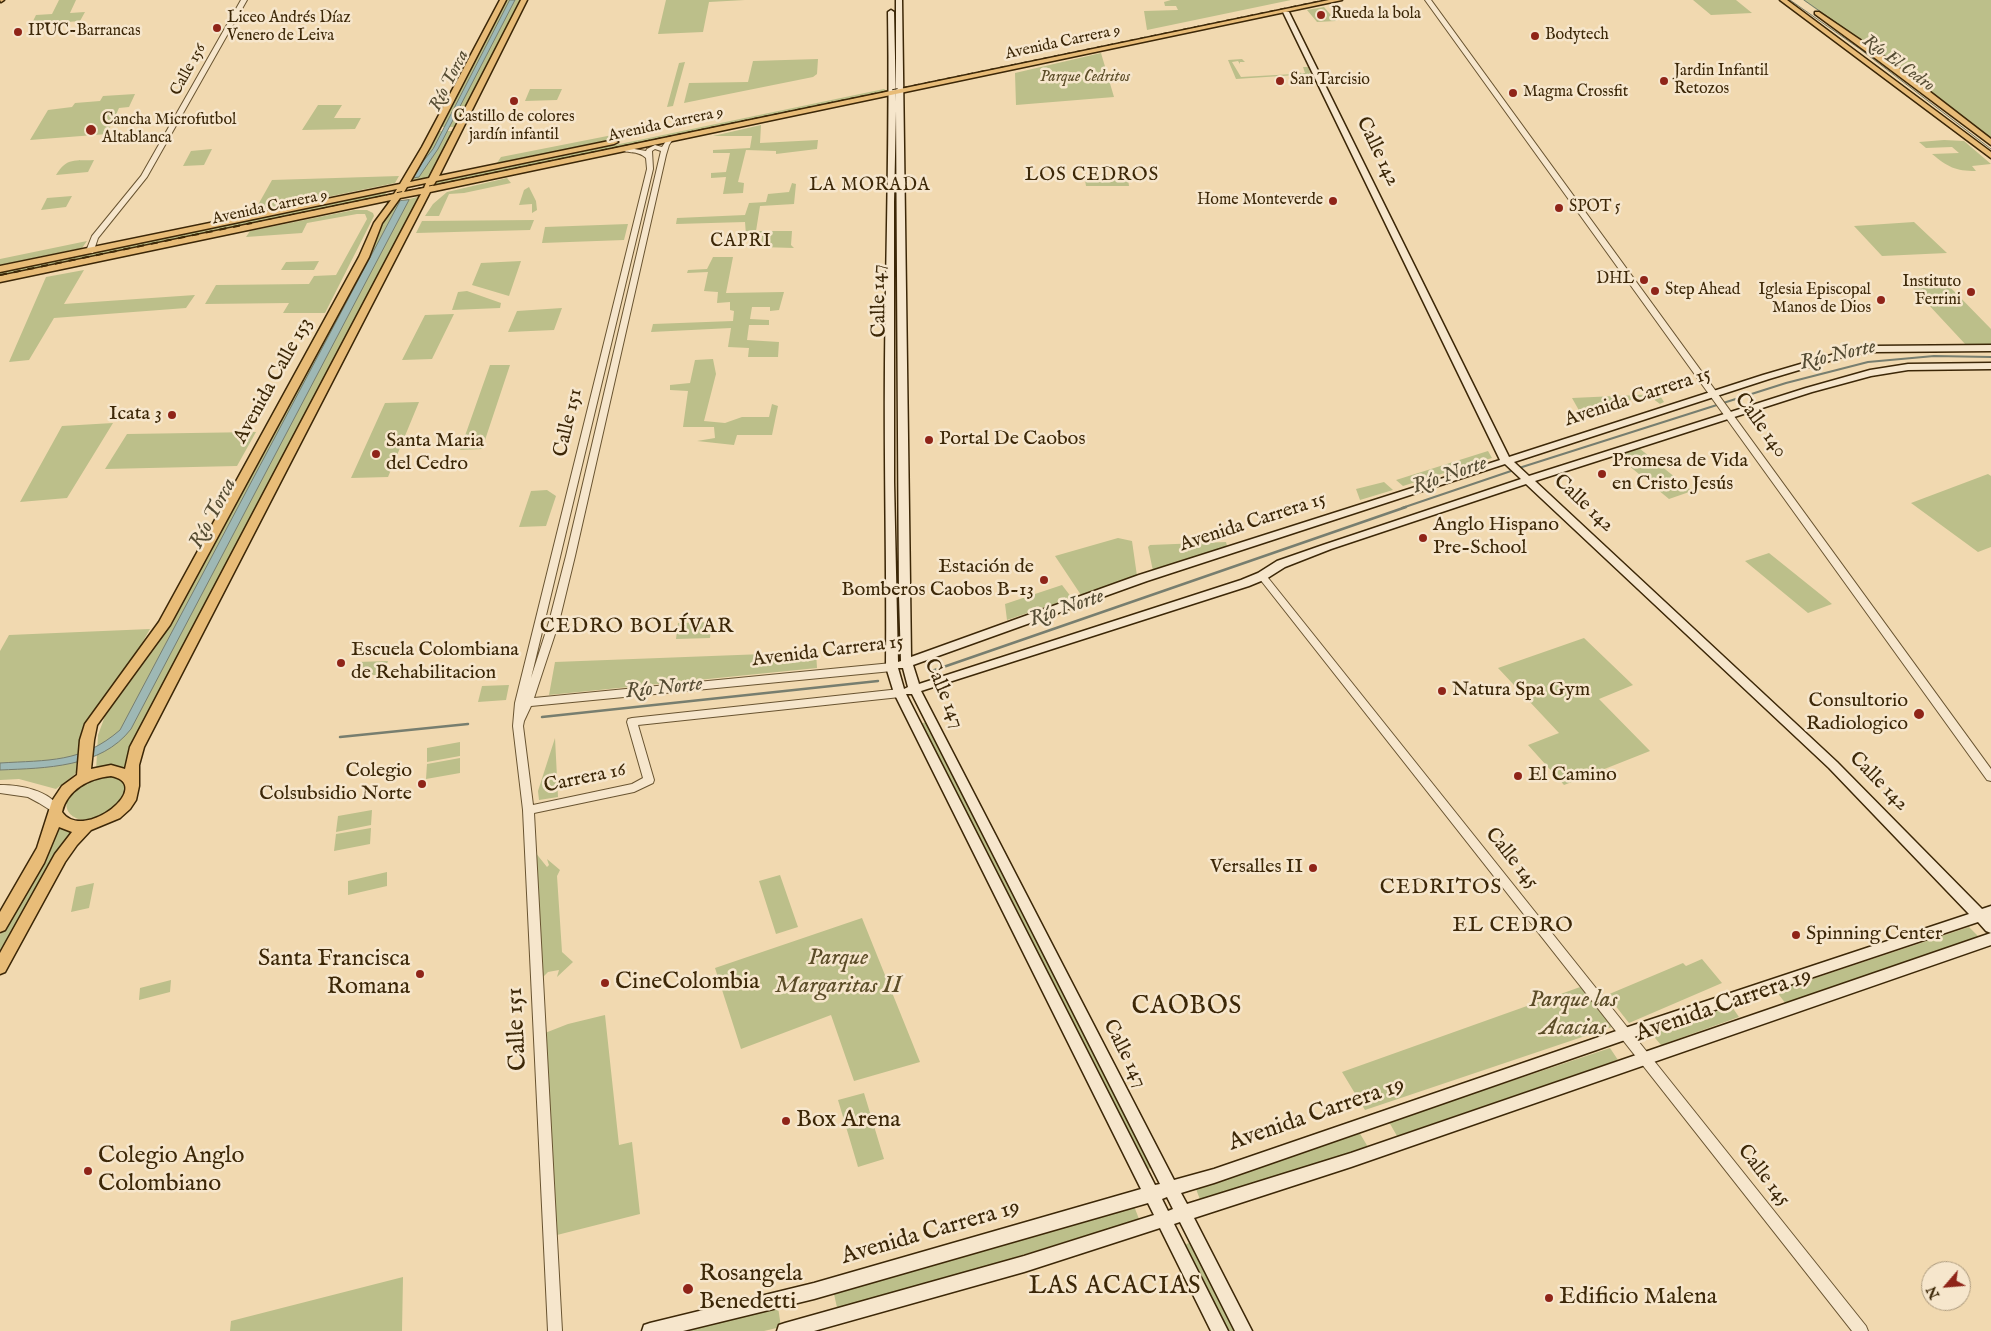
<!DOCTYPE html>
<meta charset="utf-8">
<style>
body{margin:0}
#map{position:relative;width:1991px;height:1331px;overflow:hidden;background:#f1d9b0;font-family:"IM FELL English",serif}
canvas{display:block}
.north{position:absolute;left:1921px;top:1261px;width:50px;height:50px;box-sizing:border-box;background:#f6e6cc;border:1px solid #ac9a7d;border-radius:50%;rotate:243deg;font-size:14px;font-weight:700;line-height:20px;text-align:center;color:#3c2707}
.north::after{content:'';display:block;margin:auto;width:18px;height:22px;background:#8f2418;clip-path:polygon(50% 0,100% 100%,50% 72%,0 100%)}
</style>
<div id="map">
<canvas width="1991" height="1331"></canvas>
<div class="north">N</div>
</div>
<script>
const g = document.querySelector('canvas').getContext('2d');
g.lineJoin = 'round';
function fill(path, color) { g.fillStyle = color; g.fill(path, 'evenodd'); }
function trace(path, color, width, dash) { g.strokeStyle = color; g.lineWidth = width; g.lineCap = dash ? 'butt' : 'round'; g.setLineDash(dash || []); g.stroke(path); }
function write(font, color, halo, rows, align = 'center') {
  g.font = font + ' "IM FELL English",serif'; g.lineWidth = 5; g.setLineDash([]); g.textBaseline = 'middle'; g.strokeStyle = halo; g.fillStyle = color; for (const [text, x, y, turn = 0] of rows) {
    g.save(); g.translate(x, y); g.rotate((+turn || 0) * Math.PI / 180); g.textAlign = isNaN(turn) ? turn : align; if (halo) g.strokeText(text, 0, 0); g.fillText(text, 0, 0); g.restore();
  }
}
const green = new Path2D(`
 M 59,0 L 76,0 L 70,13 L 85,12 L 80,21 L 31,25 L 36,15 L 52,14 Z
 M 505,0 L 522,0 L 457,127 L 439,127 Z
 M 666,0 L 745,0 L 709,2 L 703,32 L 658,34 Z
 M 1171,0 L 1291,0 L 1147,30 L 1144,11 L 1178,10 L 1176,6 L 1165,6 L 1164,2 Z
 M 1693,0 L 1736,0 L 1752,13 L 1711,15 Z
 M 1803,0 L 1991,0 L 1991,140 L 1883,58 Z
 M 1324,7 L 1336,21 L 1317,22 L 1307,10 Z
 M 1101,53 L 1114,97 L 1016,105 L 1015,73 Z
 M 818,59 L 817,74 L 813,77 L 684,103 L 689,83 L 748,82 L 753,61 Z
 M 1242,59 L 1245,62 L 1240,62 L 1240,64 L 1238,61 L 1232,62 L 1241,77 L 1294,74 L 1292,71 C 1298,70 1299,74 1305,73 L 1303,67 L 1308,67 L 1311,74 L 1236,79 L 1228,60 Z
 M 685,62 L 673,106 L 667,107 L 679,63 Z
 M 530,89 L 562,89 L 557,100 L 525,101 Z
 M 884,89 L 887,91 L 885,93 L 436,186 L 435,184 L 437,182 Z
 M 135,94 L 129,107 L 119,108 L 107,134 L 30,140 L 48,110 L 72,107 L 75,103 L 100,101 L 103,96 Z
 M 318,105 L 342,105 L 334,118 L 361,118 L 355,129 L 302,130 Z
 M 761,125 L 760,143 L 818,140 L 817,149 L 776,154 L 776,151 L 746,150 L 738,182 L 744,183 L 743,193 L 723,194 L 726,177 L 711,178 L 711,173 L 726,172 L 730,153 L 713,153 L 713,150 L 750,148 L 752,136 L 713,136 Z
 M 653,127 L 649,132 L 497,163 L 501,157 Z
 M 439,131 L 455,131 L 434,176 L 410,181 Z
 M 1944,140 L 1964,141 L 1991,164 L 1972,166 L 1976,171 C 1955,171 1948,167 1932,154 L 1959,153 L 1952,147 L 1926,148 L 1919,142 Z
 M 212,149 L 204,165 L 183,166 L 191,151 Z
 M 94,160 L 88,172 L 56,175 C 67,157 75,161 94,160 Z
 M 399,176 L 395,183 L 254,212 L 272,180 Z
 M 507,178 L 511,183 L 464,193 L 449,194 L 439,216 L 425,216 L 433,204 L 447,192 Z
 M 1128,179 L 1129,186 L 1086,186 L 1085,180 Z
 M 792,183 L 796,184 L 794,204 L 760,206 L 756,231 L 792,231 L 791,245 L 794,248 L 761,247 L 762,235 L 746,235 L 745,222 L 676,224 L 677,218 L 745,215 L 749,203 L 766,202 L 768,194 L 789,192 Z
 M 529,187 L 536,201 L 537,210 L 532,213 L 532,204 L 519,205 L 524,190 Z
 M 387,192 L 383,198 L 0,277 L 0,272 Z
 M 72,196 L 66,207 L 41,210 L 47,198 Z
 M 421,196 L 126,771 L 96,771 L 98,735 L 105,716 L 158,644 L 368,257 L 382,223 L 398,202 Z
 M 354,210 L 367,210 L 373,213 L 374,216 L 325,313 L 283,313 L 289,303 L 205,304 L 216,285 L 309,284 L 314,276 L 336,275 L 367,219 L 365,214 L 357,214 L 307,223 L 302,233 L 246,237 L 250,231 Z
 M 534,220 L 530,230 L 416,233 L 422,221 Z
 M 1914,222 L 1947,253 L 1882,256 L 1854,226 Z
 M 628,224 L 624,240 L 542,243 L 545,227 Z
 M 87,241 L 82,248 L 0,265 L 0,259 Z
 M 713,257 L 733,257 L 726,293 L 784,292 L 779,310 L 770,311 L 770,307 L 752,307 L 750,319 L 769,320 L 769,325 L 749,325 L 747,340 L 779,342 L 778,357 L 748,357 L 749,348 L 728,347 L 731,328 L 651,332 L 653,324 L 733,321 L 734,311 L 730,310 L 730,302 L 717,303 L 718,292 L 704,291 L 708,272 L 687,273 L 688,270 L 707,269 Z
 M 319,261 L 314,270 L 281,270 L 286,262 Z
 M 521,261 L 509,296 L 472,285 L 481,263 Z
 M 84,270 L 64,304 L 195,295 L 186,308 L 54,318 L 29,360 L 9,362 L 46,277 Z
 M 1950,287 L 1991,329 L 1991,344 L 1966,345 L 1913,288 Z
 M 467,291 L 501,303 L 500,308 L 452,310 L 458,292 Z
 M 562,308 L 554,330 L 508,332 L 517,311 Z
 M 454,314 L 432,359 L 402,360 L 425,315 Z
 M 713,359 L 716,374 L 704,421 L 725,423 L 742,417 L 769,417 L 772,404 L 778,406 L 772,435 L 737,435 L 734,445 L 697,441 L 715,438 L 714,427 L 683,427 L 688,391 L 670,390 L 670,385 L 690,383 L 695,360 Z
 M 490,365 L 510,365 L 482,449 L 460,450 Z
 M 1659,394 L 1664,402 L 1660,404 L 1648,395 L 1581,414 L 1572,398 Z
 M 419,402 L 388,477 L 351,478 L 385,403 Z
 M 113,423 L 67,498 L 20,502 L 62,426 Z
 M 256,432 L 237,466 L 105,469 L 127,434 Z
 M 1639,448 L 1692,491 L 1669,499 L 1616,455 Z
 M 1488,451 L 1492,458 L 1403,486 L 1396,480 Z
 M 1988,474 L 1991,476 L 1991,547 L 1978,552 L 1911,503 Z
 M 1384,482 L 1393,490 L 1360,500 L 1356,489 Z
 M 547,490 L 556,496 L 546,526 L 519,527 L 531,491 Z
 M 1118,538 L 1132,541 L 1137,576 L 1081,595 L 1055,556 Z
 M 1226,542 L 1227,546 L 1153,571 L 1148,547 L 1150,545 Z
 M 1769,553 L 1825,598 L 1832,604 L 1808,613 L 1745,561 Z
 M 1062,585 L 1072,598 L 1007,620 L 1005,604 Z
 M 712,622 L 710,638 L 676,639 L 678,623 Z
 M 150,629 L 137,652 L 85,727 L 80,768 L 74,775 L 56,789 L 19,779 L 0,780 L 0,651 L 9,635 Z
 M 1584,638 L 1633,685 L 1599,699 L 1650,751 L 1564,785 L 1528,745 L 1559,733 L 1498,668 Z
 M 816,652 L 817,668 L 549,695 L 555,662 Z
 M 388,661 L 383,675 L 352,675 L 357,662 Z
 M 509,685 L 506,700 L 478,702 L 482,686 Z
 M 926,722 L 1153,1167 L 1144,1171 L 920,724 Z
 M 555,738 L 558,797 L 539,800 L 538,791 Z
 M 460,742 L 460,756 L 427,762 L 427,748 Z
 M 460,758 L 460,773 L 426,779 L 427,764 Z
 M 107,775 L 122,779 L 127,791 C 90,854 23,798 107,775 Z
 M 372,810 L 371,825 L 336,832 L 338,816 Z
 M 60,826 L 73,831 L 65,841 L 0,960 L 0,935 Z
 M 371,828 L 370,844 L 334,851 L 336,834 Z
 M 535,852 L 547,867 L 549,865 L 547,859 L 560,870 L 557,876 L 562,952 L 573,962 L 557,977 L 559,970 L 548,972 L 541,979 Z
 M 387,872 L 387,886 L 348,895 L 348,881 Z
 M 780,875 L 798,927 L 776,934 L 759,881 Z
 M 94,883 L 89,908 L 71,912 L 76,887 Z
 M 862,918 L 920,1062 L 854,1081 L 831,1015 L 741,1049 L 715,968 Z
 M 1969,927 L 1979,937 L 1786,1004 L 1776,991 Z
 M 1702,959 L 1722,983 L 1629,1023 L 1607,995 L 1683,963 L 1686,966 Z
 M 171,980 L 170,992 L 139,1000 L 140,988 Z
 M 1583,986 L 1615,1026 L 1365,1110 L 1342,1072 Z
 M 1730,1004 L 1739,1017 L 1661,1045 L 1650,1032 Z
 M 605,1015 L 619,1145 L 632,1142 L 640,1214 L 557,1235 L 545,1033 L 568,1024 Z
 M 1610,1048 L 1618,1060 L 1397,1136 L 1389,1122 Z
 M 864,1093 L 884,1159 L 858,1167 L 838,1100 Z
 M 1359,1132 L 1368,1147 L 1201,1202 L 1196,1189 Z
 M 1134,1206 L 1139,1219 L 838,1312 L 834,1294 Z
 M 1189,1243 L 1237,1331 L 1228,1331 L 1182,1246 Z
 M 403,1277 L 402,1331 L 230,1331 L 231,1321 Z
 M 778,1307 L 781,1327 L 764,1331 L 681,1331 Z`);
const water = new Path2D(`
 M 510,0 L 515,0 L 438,149 L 419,177 L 413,178 L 421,164 L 433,149 Z
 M 409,200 L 131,729 C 101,768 45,768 0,770 L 0,763 C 48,760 82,763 120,730 L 400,201 Z`);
const streamFar2 = new Path2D(`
 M 1790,0 L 1860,49 L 1991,149
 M 1804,0 L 1878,52
 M 1901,69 L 1991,138`);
const streamFar1 = new Path2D(`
 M 1519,468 L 1786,383 L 1868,362 L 1934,356 L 1991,357
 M 1402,508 L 1514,470`);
const stream = new Path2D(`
 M 929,672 L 1406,507
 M 542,717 L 878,681
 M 340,737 L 468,724`);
const tertiary = new Path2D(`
 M 241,0 L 247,0 L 147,177 L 98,238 L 93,253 L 87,253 L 86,251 L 92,236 L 141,176 Z
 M 1425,0 L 1431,0 L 1991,769 L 1991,781 L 1987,780 Z
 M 668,138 L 673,139 L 669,145 L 666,155 L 575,556 L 559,622 L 534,698 L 892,663 L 897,667 L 892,671 L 531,706 L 524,721 L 523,726 L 533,805 L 632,784 L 643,778 L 627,722 L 628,719 L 632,718 L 900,689 L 904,690 L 905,693 L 904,696 L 900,697 L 638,725 L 654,780 L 653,783 L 634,792 L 534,813 L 562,1331 L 548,1331 L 523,810 L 513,726 L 515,703 L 647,169 L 646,158 C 636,149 629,155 620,149 L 623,147 L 646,151 L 647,149 L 655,145 L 662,147 ZM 655,149 L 661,151 L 566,556 L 549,622 L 531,678 L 653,169 L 652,151 Z
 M 1262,573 L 1265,574 L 1866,1326 L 1868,1331 L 1852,1331 L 1259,578 L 1257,576 L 1259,574 Z
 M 0,785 C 20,785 50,790 60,809 L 59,812 L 55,813 L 39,803 L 28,797 L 0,793 Z`);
const secondary = new Path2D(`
 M 896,0 L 902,0 L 911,657 L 1139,575 L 1500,460 L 1283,12 L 1284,11 L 1289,12 L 1509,457 L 1763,375 L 1845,351 L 1874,346 L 1991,345 L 1991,351 L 1874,352 L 1846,356 L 1769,379 L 1514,462 L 1529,476 L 1806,388 L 1870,370 L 1908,364 L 1991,363 L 1991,369 L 1908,370 L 1871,376 L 1812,392 L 1535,481 L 1837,762 L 1982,909 L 1991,906 L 1991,933 L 1986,931 L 1978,922 L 1625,1040 L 1214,1183 L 1181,1193 L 1187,1204 L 1351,1153 L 1991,933 L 1991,945 L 1351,1167 L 1194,1218 L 1252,1331 L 1235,1331 L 1180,1222 L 1174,1224 L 1228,1331 L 1211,1331 L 1160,1228 L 1024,1272 L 814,1331 L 777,1331 L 779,1325 L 785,1323 L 1024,1256 L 1154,1215 L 1148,1203 L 814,1299 L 683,1331 L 642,1331 L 644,1325 L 650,1323 L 814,1283 L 1141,1189 L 894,693 L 886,667 C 887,566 884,465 885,364 C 886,247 890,129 888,12 L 891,10 L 894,12 L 896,102 ZM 896,111 L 899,596 L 901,661 L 898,662 L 894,482 L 894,202 ZM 1505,464 L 1521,479 L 1323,545 L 1277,561 L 1258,573 L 1241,580 L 919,684 L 913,665 L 1147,581 ZM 1526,484 L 1829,768 L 1969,914 L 1625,1028 L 1214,1169 L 1174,1180 L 921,691 L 1249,586 L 1266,579 L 1285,567 L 1331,549 ZM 898,668 L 903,668 L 908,687 L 904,689 ZM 906,694 L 912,694 L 1160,1184 L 1155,1185 ZM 1167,1197 L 1173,1209 L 1168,1211 L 1162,1199 Z`);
const primary = new Path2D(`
 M 0,0 L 4,0 L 1,2 Z
 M 500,0 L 506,0 L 430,147 L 410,182 L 429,178 L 521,0 L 527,0 L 439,176 L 614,140 L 618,142 L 614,144 L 436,181 L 433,186 L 1329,0 L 1342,0 L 430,192 L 144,747 L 139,765 L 139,786 L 136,800 L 130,809 L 120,818 L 91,830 L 77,845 L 65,862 L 5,972 L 0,974 L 0,953 L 55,854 L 72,832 L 59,827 L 44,863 L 5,930 L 0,932 L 0,912 L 37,848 L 52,801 L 62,786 L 77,775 L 80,740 L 85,724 L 159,622 L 359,257 L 374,223 L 391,200 L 0,282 L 0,276 L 394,194 L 397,189 L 0,272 L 0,266 L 400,184 L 422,147 ZM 426,183 L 424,188 L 404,192 L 407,187 ZM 421,194 L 130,747 L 125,769 L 111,765 L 91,769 L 94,740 L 97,725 L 170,625 L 369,257 L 382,223 L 400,198 ZM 111,776 C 156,785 84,843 62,812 C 67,790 89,778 111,776 Z
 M 1780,0 L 1787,0 L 1991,152 L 1991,158 Z
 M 1815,12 L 1819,12 L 1881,54 L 1991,139 L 1991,145 L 1875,58 L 1815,14 Z`);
const railFar1 = new Path2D(`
 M 246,224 L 1324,0`);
const rail = new Path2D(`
 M 0,275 L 252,223`);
const markers = [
 [1321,15,5,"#8f2418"],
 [217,28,5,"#8f2418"],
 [18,32,5,"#8f2418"],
 [1535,36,5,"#8f2418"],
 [1280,81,5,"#8f2418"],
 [1664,81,5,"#8f2418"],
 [1513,93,5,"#8f2418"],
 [514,101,5,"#8f2418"],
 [91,130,6,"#8f2418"],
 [1333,201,5,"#8f2418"],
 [1559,208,5,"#8f2418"],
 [1644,280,5,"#8f2418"],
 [1655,291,5,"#8f2418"],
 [1971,292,5,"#8f2418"],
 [1881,300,5,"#8f2418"],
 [172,415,5,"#8f2418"],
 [929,440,5,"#8f2418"],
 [376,454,5,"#8f2418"],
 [1602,474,5,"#8f2418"],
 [1423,538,5,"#8f2418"],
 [1044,580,5,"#8f2418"],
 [341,663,5,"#8f2418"],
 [1442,691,5,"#8f2418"],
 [1919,714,6,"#8f2418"],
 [1518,776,5,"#8f2418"],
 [422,784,5,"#8f2418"],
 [1313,868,5,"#8f2418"],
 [1796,935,5,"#8f2418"],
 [420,974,5,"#8f2418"],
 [605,983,5,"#8f2418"],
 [786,1121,5,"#8f2418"],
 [88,1171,5,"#8f2418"],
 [688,1289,6,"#8f2418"],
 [1549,1298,5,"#8f2418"]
];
const farPoinames = [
 ["Rueda la bola",1331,15],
 ["Liceo Andrés Díaz",227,19],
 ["Venero de Leiva",227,37],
 ["IPUC-Barrancas",28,32],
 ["Bodytech",1545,36],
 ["Jardin Infantil",1674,72],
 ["Retozos",1674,90],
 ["San Tarcisio",1290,81],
 ["Magma Crossfit",1523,93],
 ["Castillo de colores",514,118,"center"],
 ["jardín infantil",514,136,"center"],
 ["Cancha Microfutbol",102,121],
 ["Altablanca",102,139],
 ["Home Monteverde",1323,201,"right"],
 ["SPOT 5",1569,208],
 ["DHL",1634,280,"right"],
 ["Instituto",1961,283,"right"],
 ["Ferrini",1961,301,"right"],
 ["Step Ahead",1665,291],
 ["Iglesia Episcopal",1871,291,"right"],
 ["Manos de Dios",1871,309,"right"]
];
const farStreetnames = [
 ["Avenida Carrera 9",1063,43,-12],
 ["Calle 156",189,70,-61],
 ["Avenida Carrera 9",666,125,-12],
 ["Avenida Carrera 9",270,208,-12]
];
const farParknames = [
 ["Parque Cedritos",1085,78]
];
const farWaternames = [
 ["Río El Cedro",1898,64,36],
 ["Río Torca",450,81,-63]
];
const farNeighbourhoodnames = [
 ["LA MORADA",870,186],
 ["CAPRI",741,242]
];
const farQuarternames = [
 ["LOS CEDROS",1092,176]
];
const streetNames = [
 ["Calle 142",1377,152,64],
 ["Calle 147",880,301,-91],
 ["Avenida Calle 153",274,381,-61],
 ["Avenida Carrera 15",1638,398,-18],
 ["Calle 151",569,423,-77],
 ["Calle 140",1760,426,54],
 ["Calle 142",1583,504,43],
 ["Avenida Carrera 15",1253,523,-18],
 ["Avenida Carrera 15",828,652,-7],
 ["Calle 147",943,694,67],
 ["Carrera 16",585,779,-12],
 ["Calle 142",1878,782,45],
 ["Calle 145",1511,859,51],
 ["Calle 147",1124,1054,63],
 ["Calle 145",1763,1176,52]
];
const poiNames = [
 ["Icata 3",162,415,"right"],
 ["Portal De Caobos",939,440],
 ["Santa Maria",386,442],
 ["del Cedro",386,465],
 ["Promesa de Vida",1612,462],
 ["en Cristo Jesús",1612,485],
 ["Anglo Hispano",1433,526],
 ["Pre-School",1433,549],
 ["Estación de",1034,568,"right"],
 ["Bomberos Caobos B-13",1034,591,"right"],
 ["Escuela Colombiana",351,651],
 ["de Rehabilitacion",351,674],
 ["Natura Spa Gym",1452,691],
 ["Consultorio",1908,702,"right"],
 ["Radiologico",1908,725,"right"],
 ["Colegio",412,772,"right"],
 ["Colsubsidio Norte",412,795,"right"],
 ["El Camino",1528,776],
 ["Versalles II",1303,868,"right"],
 ["Spinning Center",1806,935]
];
const waterNames = [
 ["Río Norte",1838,356,-13],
 ["Río Norte",1450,476,-19],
 ["Río Torca",214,514,-62],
 ["Río Norte",1067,609,-19],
 ["Río Norte",664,689,-6]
];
const neighbourhoodNames = [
 ["CEDRO BOLÍVAR",637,628],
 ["CEDRITOS",1441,889],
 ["EL CEDRO",1513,927]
];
const nearParknames = [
 ["Parque",838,959],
 ["Margaritas II",838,987],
 ["Parque las",1573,1001],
 ["Acacias",1573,1029]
];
const nearPoinames = [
 ["Santa Francisca",410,960,"right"],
 ["Romana",410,988,"right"],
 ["CineColombia",615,983],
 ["Box Arena",796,1121],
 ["Colegio Anglo",98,1157],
 ["Colombiano",98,1185],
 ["Rosangela",699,1275],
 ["Benedetti",699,1303],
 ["Edificio Malena",1559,1298]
];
const nearStreetnames = [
 ["Avenida Carrera 19",1724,1006,-19],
 ["Calle 151",518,1029,-93],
 ["Avenida Carrera 19",1317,1115,-19],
 ["Avenida Carrera 19",931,1233,-16]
];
const nearNeighbourhoodnames = [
 ["CAOBOS",1187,1008],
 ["LAS ACACIAS",1115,1288]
];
fill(green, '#bcbf8a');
fill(water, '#9eb8b5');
trace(water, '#777e6f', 1);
trace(streamFar2, '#777e6f', 1);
trace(streamFar1, '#777e6f', 2);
trace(stream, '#777e6f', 2.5);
trace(tertiary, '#695431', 2);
trace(secondary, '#3c2707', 3);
trace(primary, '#3c2707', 3);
fill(tertiary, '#f6e6cc');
fill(secondary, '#f6e6cc');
fill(primary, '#e8bc78');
trace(railFar1, '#3c2707', 1, [5.5, 5.5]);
trace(rail, '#3c2707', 2, [7, 7]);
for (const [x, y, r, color] of markers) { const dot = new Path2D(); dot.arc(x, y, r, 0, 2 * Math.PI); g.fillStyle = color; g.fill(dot); trace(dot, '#f6e6cc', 2); }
write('16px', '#3c2707', '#f6e6cc', farPoinames, 'left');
write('16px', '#3c2707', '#f6e6cc', farStreetnames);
write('italic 16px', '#5c4d28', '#f6e6cc', farParknames);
write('italic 18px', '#544b32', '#f6e6cc', farWaternames);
g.letterSpacing = '1px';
write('18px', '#3c2707', '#f6e6cc', farNeighbourhoodnames);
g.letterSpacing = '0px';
g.letterSpacing = '1px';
write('19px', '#3c2707', '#f6e6cc', farQuarternames);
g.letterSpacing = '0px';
write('20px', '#3c2707', '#f6e6cc', streetNames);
write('20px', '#3c2707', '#f6e6cc', poiNames, 'left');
write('italic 21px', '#544b32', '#f6e6cc', waterNames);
g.letterSpacing = '1px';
write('21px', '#3c2707', '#f6e6cc', neighbourhoodNames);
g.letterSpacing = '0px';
write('italic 24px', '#5c4d28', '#f6e6cc', nearParknames);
write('24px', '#3c2707', '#f6e6cc', nearPoinames, 'left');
write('24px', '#3c2707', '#f6e6cc', nearStreetnames);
g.letterSpacing = '1px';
write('25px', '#3c2707', '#f6e6cc', nearNeighbourhoodnames);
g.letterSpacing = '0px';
</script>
